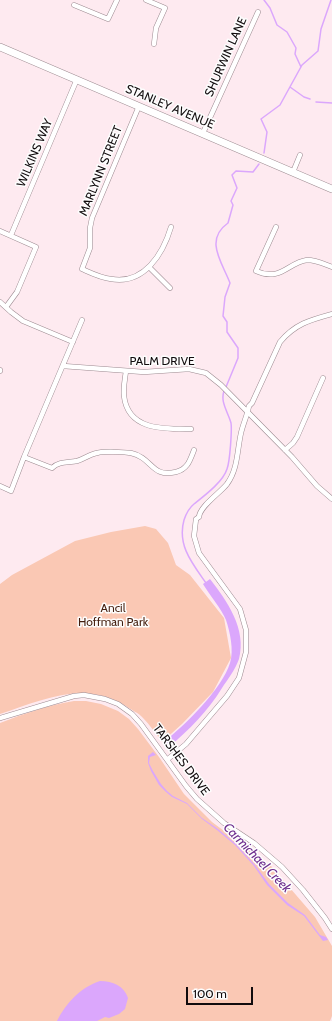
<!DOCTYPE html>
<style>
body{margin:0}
#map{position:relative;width:332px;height:1021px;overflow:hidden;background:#feeaf0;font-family:Cabin,sans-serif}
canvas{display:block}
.scale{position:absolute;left:186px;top:987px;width:67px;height:18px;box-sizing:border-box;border:2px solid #110b0d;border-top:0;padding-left:5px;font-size:12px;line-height:14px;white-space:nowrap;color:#110b0d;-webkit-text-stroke:3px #fdfdfd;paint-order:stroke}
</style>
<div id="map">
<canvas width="332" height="1021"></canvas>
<div class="scale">100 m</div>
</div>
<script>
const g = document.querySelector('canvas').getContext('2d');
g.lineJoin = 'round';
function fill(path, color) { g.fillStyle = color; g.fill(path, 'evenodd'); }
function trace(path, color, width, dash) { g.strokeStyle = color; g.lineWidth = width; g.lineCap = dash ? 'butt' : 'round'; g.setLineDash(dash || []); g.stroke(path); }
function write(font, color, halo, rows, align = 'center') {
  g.font = font + ' Cabin,sans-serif'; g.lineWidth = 3; g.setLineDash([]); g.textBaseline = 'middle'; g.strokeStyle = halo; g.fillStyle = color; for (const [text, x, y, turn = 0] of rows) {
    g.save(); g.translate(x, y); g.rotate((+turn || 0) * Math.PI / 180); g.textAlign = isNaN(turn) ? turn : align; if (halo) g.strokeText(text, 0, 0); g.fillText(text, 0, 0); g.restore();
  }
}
const green = new Path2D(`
 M 145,526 L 156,529 L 168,543 L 176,565 L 190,575 L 224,618 L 231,658 L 213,692 L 182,724 L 162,742 C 156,734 150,725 143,718 C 139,713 131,710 126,706 C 82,680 44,700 0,714 L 0,584 L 12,575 L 75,541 L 111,532 Z
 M 74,701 L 86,701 L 101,704 L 118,711 L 129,719 L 138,729 L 159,757 L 184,794 L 212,822 L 271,866 L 315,917 L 332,946 L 332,1016 L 330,1021 L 0,1021 L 0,723 C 23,714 49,705 74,701 Z`);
const water = new Path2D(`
 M 210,579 C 227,601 247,629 239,659 C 235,670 228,679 222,688 C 208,711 189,730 169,747 L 164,742 C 185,725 222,689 230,663 C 234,650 230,632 226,620 C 222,610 209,594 203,584 Z
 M 153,752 L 156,755 L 150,757 L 149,763 L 153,771 L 161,784 L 167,791 L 173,796 L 187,803 L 202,818 L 218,829 L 236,844 L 255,865 L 269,884 L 288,903 L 305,915 L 320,935 L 326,937 L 328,940 L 323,941 L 304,916 L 287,905 L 267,885 L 254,866 L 235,845 L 217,830 L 202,819 L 187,804 L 172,797 L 166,792 L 159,785 L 151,771 L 148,763 L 148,756 Z
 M 100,981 C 113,981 124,986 128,998 L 125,1009 L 119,1014 L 109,1018 L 105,1017 L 97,1021 L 57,1021 C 66,1003 81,987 100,981 Z`);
const stream = new Path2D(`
 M 264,0 L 270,8 L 277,25 L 287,32 L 296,48 L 295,54 L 301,67
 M 290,87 L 304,97 L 310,99
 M 316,102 L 332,103
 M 264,153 L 267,132 L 261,119 L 280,105 L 302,65 L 318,51 L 321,29 L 331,0
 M 226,387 L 238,358 L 238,348 L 227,332 L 227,322 L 223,316 L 225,297 L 230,283 C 222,262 204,240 228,223 L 233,205 L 231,201 L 237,188 L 232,175 L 236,171 L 253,172 L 259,164
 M 206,583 C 192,563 177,545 184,520 C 186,514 189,508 194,504 C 204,496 223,482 227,469 C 230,461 232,430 231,423 C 228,412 220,402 224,391`);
const street = new Path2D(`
 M 146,0 L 165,8 L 156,28 L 154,44
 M 74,5 L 108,19 L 117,0
 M 139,106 L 92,218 L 90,228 L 90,248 L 82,269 C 91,273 101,278 111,279 C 144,285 163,254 171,227
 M 203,133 L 258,12
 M 293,172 L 300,155
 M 276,227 L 256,271 C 281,282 287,263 307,260 C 316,260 324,264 332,267
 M 0,231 L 36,247 L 17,292 L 6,307
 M 11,235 L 77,79
 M 149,267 L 170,288
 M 0,302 L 11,312 L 23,321 L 73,342
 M 63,366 L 144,372 L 189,369 L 206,373 L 221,385 L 292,457 L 317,486 L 332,499
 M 0,370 L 0,371
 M 126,371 C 125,379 123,387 124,396 C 128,431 165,429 191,429
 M 285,450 L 293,443 L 297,437 L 323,378
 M 24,457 L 52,468 C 59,461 68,463 77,461 C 84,459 90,454 97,453 C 105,451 123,452 131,453 C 153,458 151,478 176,472 C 188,469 190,460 194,450
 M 0,486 L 11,491 L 24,457 L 82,320
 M 0,718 L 74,696 L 84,695 L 105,699 L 118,704 L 132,714 L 141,724 L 186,786 L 197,799 L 224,823 L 254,843 L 282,867 L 303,890 L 325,918 L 332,929
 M 168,759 L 186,744 L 227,696 L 239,678 L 246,652 L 246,630 L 240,609 L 199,553 L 194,536 L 196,519 L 199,517 C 200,506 220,493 227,484 C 238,469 237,451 241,433 C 243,424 247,416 249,406 L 252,403 L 280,342 C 295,324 310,320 332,314`);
const secondary = new Path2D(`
 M 0,47 L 332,189`);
const streetNames = [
 ["SHURWIN LANE",226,57,-66],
 ["STANLEY AVENUE",170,107,23],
 ["WILKINS WAY",35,153,-67],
 ["MARLYNN STREET",101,171,-68],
 ["PALM DRIVE",162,361],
 ["TARSHES DRIVE",181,760,53]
];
const parkNames = [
 ["Ancil",113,608],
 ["Hoffman Park",113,622]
];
const waterNames = [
 ["Carmichael Creek",257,858,46]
];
fill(green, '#fac8b4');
fill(water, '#dba7fc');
trace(stream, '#dba7fc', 1.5);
trace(street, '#9c8a90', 5.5);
trace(secondary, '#9c8a90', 8);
trace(street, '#fff', 4.5);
trace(secondary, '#fff', 7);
write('12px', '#110b0d', '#fdfdfd', streetNames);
write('12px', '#441e0e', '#fdfdfd', parkNames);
write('italic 13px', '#6c2b8d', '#fdfdfd', waterNames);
</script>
